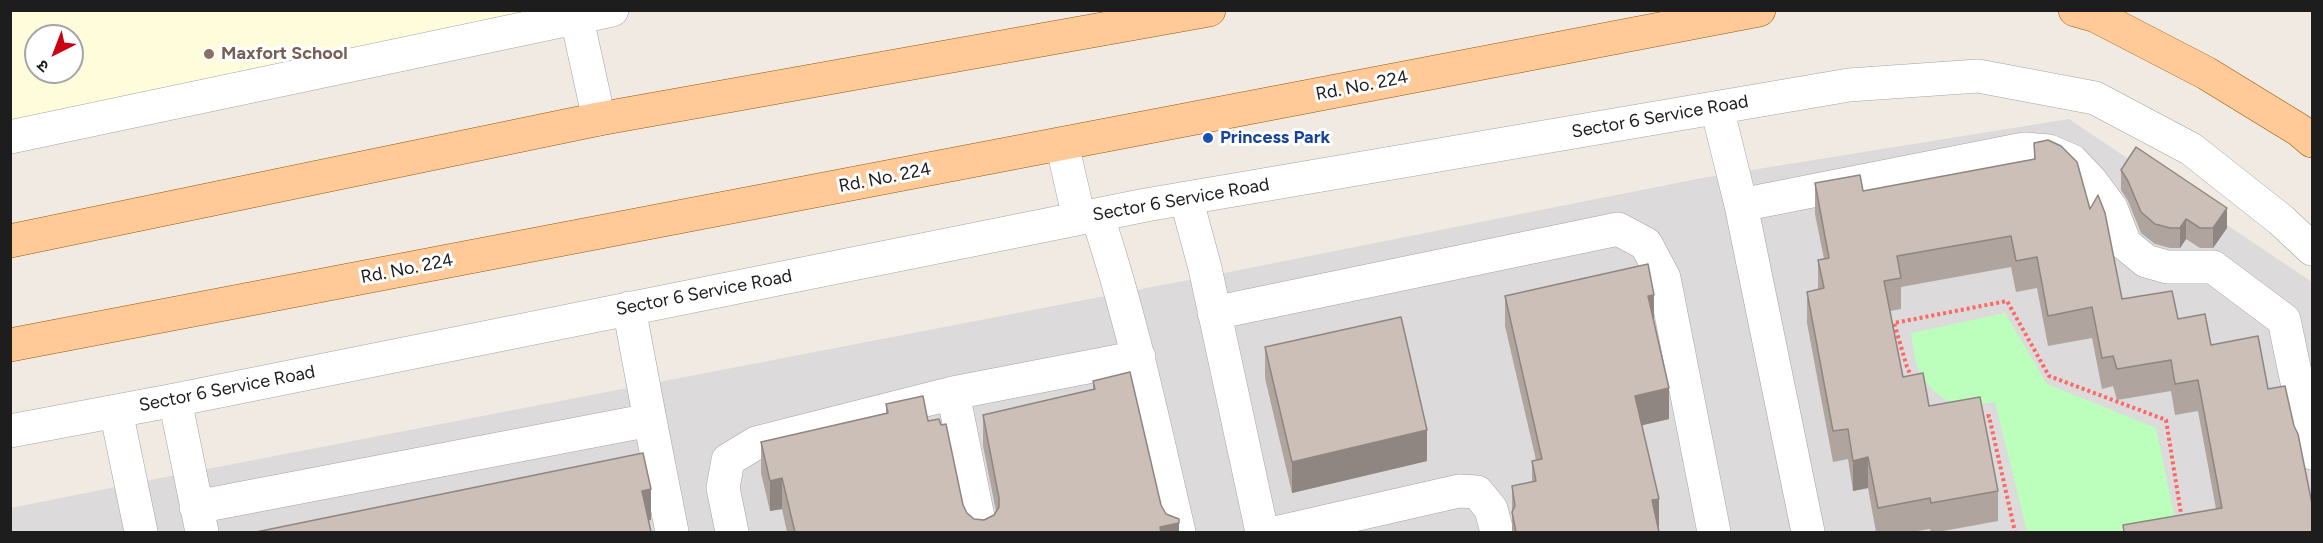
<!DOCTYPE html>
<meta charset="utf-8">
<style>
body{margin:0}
#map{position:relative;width:2323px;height:543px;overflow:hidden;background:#f0eae2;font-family:Figtree,"Noto Sans Devanagari",sans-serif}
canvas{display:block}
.frame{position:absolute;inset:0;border:12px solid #1d1d1d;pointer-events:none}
.north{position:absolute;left:24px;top:24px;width:60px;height:60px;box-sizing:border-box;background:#fff;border:2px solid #a5a5a5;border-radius:50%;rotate:222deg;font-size:16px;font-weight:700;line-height:24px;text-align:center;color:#1d1d1d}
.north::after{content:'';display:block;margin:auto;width:21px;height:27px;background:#cb0012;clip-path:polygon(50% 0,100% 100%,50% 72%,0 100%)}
</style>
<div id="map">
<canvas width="2323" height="543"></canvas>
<div class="frame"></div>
<div class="north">उ</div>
</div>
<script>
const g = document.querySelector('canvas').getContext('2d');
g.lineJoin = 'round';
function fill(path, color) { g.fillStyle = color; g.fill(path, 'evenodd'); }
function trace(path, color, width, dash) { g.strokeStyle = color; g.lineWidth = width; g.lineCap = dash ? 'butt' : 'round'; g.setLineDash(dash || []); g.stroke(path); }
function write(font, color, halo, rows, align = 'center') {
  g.font = font + ' Figtree,sans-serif'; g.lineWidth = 6; g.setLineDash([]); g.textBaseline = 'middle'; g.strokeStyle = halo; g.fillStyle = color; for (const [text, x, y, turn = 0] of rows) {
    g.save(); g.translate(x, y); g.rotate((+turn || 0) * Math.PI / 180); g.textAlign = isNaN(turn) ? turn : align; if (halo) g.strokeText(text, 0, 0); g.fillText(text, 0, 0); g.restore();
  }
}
const residential = new Path2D(`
 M 2069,119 L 2312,282 L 2312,532 L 11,532 L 11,508 L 171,476 L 1204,277 L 1702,178 Z`);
const education = new Path2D(`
 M 11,11 L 531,11 L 11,123 ZM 36,36 L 72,36 L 72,72 L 36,72 Z`);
const park = new Path2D(`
 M 2005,313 L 2047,384 L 2156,428 L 2175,519 L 2123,532 L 2027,532 L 1995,402 C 1985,403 1973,406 1962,405 C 1945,404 1926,386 1919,371 C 1914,360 1913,345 1911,333 Z`);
const path = new Path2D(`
 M 1912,378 L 1907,367 L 1894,323 L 2007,301 L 2049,376 L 2166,420 L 2182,520
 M 1981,418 L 1989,416 L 2015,532`);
const minor = new Path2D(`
 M 575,10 L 599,119
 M 1717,108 L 1741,205 L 1808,532
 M 10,137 L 612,10
 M 1062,144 L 1079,218
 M 1186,198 L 1205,268 L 1262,532
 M 1741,205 L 2024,149 L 2049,151 L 2072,161 L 2091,181 L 2111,208 L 2125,244 L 2146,261 L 2167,267 L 2213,267 L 2284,320 L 2312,453
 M 1097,215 C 1132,319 1154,426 1179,532
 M 629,308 L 650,420
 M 1214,313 L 1618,229 L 1646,244 L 1664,278 L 1714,532
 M 953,393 L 981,532
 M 175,400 L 202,532
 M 116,411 L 141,532
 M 10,431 L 175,400 L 1146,205 L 1849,85 L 1978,76 L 2095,98 L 2191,149 L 2281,220 L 2312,249
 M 196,507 L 650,420 L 672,532
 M 732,532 L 723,488 L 728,460 L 756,443 L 953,393 L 1139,357
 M 1279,532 L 1459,491 L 1477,492 L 1491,509 L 1497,532`);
const major = new Path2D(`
 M 2075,10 L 2096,16 L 2206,73 L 2299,130 L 2312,141
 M 10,241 L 599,119 L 1209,10
 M 10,345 L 1759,10`);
const wall = new Path2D(`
 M 2034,143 L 2090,209 L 2122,299 L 2178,319 L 2268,389 L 2313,532 L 2123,532 L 2123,525 L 2216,509 L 2198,411 L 2175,415 L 2171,391 L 2117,400 L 2113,386 L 2102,389 L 2092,338 L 2048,346 L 2037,288 L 2016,292 L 2011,267 L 1901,287 L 1901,309 L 1890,311 L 1903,377 L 1929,406 L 1998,491 L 1998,521 L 1938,532 L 1931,532 L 1930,529 L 1911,532 L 1876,532 L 1868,488 L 1853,491 L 1848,459 L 1833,462 L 1807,323 L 1807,292 L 1818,290 L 1818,260 L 1824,259 L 1815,214 L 1815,183 L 1863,191 L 2034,159 Z
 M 2121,170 L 2227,228 L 2213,248 L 2200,248 L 2186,239 L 2180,248 L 2170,248 L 2155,244 L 2141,233 L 2128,201 L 2121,190 Z
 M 1505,296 L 1654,324 L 1669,419 L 1642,425 L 1659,532 L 1512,532 L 1512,486 L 1532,482 L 1532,461 L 1536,460 L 1505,326 Z
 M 1265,347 L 1427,461 L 1292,493 L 1265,378 Z
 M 1093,381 L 1166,514 L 1179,532 L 787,532 L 782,509 L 770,511 L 761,473 L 761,442 L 886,413 L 886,404 L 928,421 L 967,513 L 974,519 L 984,520 L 994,515 L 996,511 L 983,446 L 983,415 L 1093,389 Z`);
const shadedWall = new Path2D(`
 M 2227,208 L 2227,228 L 2213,248 L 2213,228 Z
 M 2186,219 L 2186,239 L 2180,248 L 2180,228 Z
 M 1654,295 L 1654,326 L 1648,296 Z
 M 1669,388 L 1669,419 L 1635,427 L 1635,396 Z
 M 1427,430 L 1427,461 L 1292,493 L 1292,462 Z
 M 1868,457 L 1868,488 L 1853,491 L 1853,461 Z
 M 782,478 L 782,509 L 770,511 L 770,481 Z
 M 651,489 L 651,520 L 642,522 L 642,491 Z
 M 1659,499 L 1659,530 L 1652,500 Z
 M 1179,523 L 1179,532 L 1160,532 L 1160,527 Z`);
const building = new Path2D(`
 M 2048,140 L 2061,146 L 2077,162 L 2090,209 L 2098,195 L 2105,213 L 2122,299 L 2172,291 L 2178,319 L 2205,314 L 2211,345 L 2258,336 L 2268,389 L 2285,386 L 2294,426 L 2298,434 L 2313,509 L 2313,532 L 2124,532 L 2123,525 L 2222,508 L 2198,380 L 2175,384 L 2171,360 L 2117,369 L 2113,356 L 2102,358 L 2092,307 L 2048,316 L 2037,257 L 2016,261 L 2011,236 L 1897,256 L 1901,278 L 1884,281 L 1903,377 L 1923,373 L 1929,406 L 1980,397 L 1998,491 L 1931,503 L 1930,498 L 1878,508 L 1868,457 L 1853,461 L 1848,429 L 1833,431 L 1807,292 L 1824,288 L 1818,260 L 1829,258 L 1815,183 L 1860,175 L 1863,191 L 2035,159 L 2034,143 Z
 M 2136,147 L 2227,208 L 2213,228 L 2200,228 L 2186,219 L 2180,228 L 2170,228 L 2155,224 L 2141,212 L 2128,181 L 2121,170 Z
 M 1648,264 L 1654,295 L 1648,296 L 1669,388 L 1635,396 L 1659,499 L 1652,500 L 1659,532 L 1516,532 L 1512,512 L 1515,506 L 1512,486 L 1536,481 L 1532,461 L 1542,459 L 1505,296 Z
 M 1401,317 L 1427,430 L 1292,462 L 1265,347 Z
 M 1130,372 L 1161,505 L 1166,514 L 1179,519 L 1179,523 L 1160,527 L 1161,532 L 795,532 L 782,478 L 770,481 L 761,442 L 888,413 L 886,404 L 923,396 L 928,421 L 939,419 L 941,425 L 946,424 L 963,505 L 967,513 L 974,519 L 984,520 L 994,515 L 999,507 L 999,498 L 983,415 L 1095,389 L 1093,381 Z
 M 643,453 L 651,489 L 642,491 L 651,532 L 256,532 Z`);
const markers = [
 [209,54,6,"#8d6e63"],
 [1208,138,6,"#1a4fb4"]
];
const educationNames = [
 ["Maxfort School",221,54]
];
const streetNames = [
 ["Rd. No. 224",1362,86,-11],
 ["Sector 6 Service Road",1660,117,-10],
 ["Rd. No. 224",885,178,-11],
 ["Sector 6 Service Road",1181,200,-10],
 ["Rd. No. 224",407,269,-11],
 ["Sector 6 Service Road",704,293,-11],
 ["Sector 6 Service Road",227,389,-11]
];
const transitNames = [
 ["Princess Park",1220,138]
];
fill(residential, '#dcdada');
fill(education, '#fffcdc');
fill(park, '#bcfebb');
trace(minor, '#a4a4a4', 34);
trace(major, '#975800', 34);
trace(path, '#ff6764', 4, [3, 3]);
trace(minor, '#fff', 33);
trace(major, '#ffca98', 33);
fill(wall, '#afa49e');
fill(shadedWall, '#8f8681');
fill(building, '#ccbfb8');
trace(building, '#8f8681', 1.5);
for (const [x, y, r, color] of markers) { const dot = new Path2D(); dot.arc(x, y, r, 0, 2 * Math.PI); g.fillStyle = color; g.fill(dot); trace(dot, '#fff', 2); }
write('bold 18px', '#785e54', '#fff', educationNames, 'left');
write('18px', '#1d1d1d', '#fff', streetNames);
write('bold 18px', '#164399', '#fff', transitNames, 'left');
</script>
